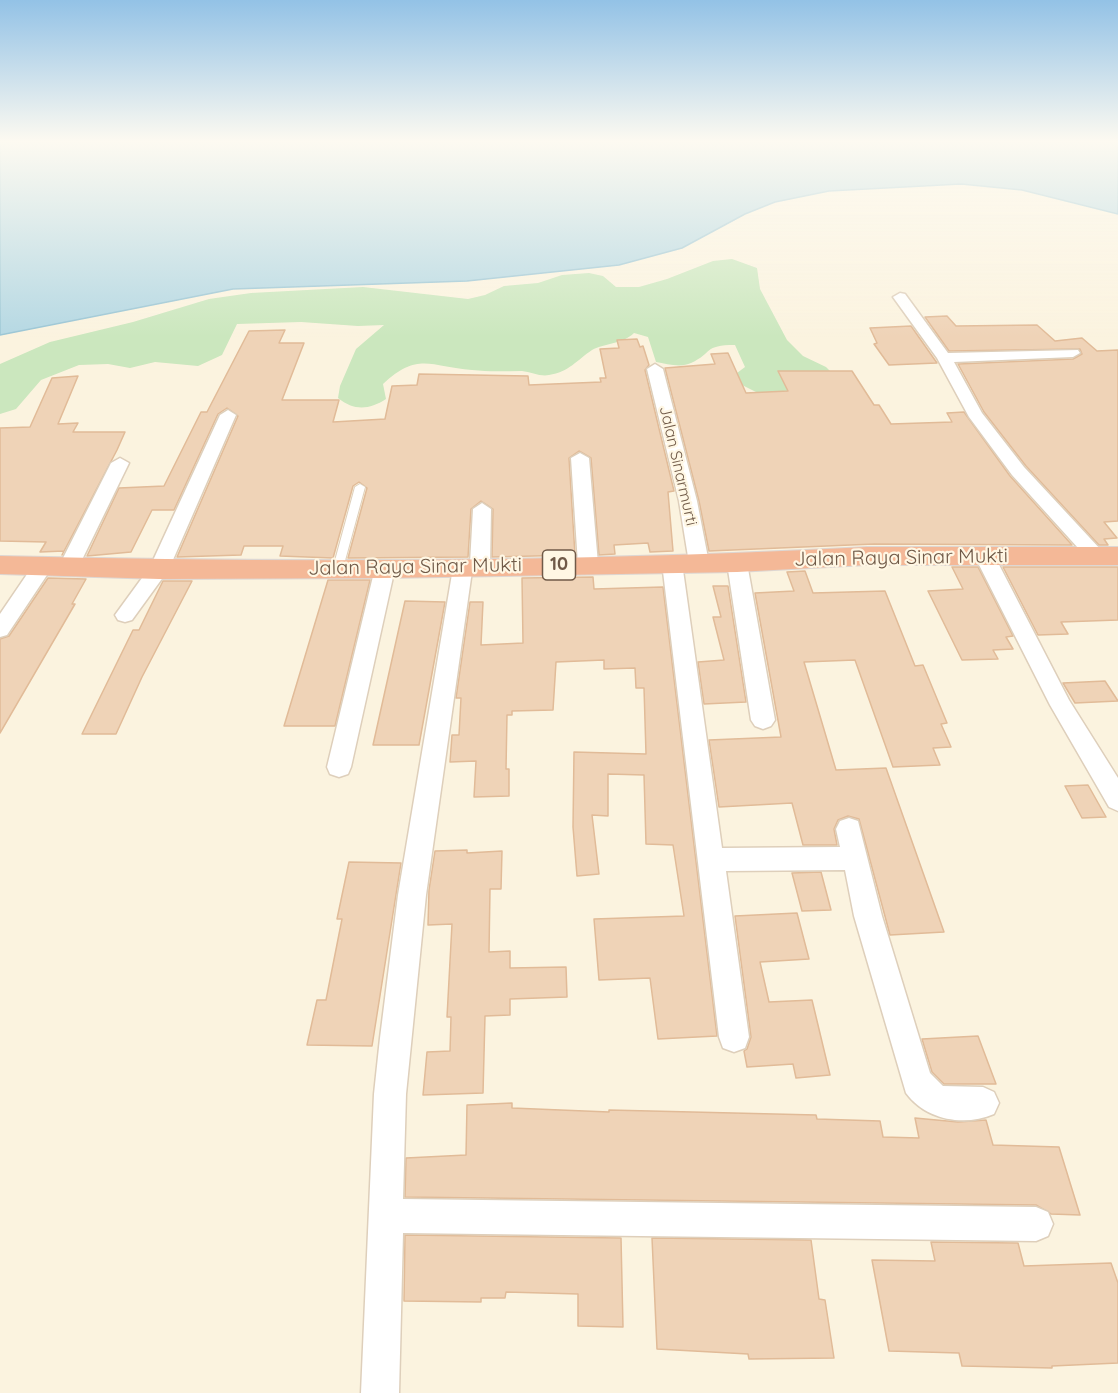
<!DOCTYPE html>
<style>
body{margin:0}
canvas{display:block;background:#fbf3df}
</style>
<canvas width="1118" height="1393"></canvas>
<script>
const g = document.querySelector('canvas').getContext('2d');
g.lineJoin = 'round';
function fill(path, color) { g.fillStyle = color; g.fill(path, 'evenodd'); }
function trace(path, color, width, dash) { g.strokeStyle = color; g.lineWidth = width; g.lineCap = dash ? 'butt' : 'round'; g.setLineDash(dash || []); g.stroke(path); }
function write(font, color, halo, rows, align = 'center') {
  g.font = font + ' Quicksand,sans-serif'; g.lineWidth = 4.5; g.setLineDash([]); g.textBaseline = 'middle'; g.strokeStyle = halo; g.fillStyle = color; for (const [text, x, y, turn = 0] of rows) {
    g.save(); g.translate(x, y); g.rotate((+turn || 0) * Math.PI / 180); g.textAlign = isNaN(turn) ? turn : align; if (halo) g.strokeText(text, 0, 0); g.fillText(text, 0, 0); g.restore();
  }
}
const green = new Path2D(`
 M 732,259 L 757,268 L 760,289 L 787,340 L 803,356 L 826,367 L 834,375 L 832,389 L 758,393 L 740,384 L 737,373 L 745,367 L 735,345 C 703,345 713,353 691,363 C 681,368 667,364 656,362 L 648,337 L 634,333 C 623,344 605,343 592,350 C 577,360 569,372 549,375 C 541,377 531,372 522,371 C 505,371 489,372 472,370 C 431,367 418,351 383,384 L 386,399 C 369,410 354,411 338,398 L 340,386 L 356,349 L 384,325 L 358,326 L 301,322 L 237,324 L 222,355 L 198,366 L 155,362 L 130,368 L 108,364 L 79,365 L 41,380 L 16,409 L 0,414 L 0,364 L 50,342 L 133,322 L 209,299 L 251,293 L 363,287 L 468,299 L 485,295 L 504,286 L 538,283 L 562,275 L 589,273 L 603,276 L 616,287 L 639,287 L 667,279 L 713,261 Z`);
const water = new Path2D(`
 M 0,142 L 1118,142 L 1118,214 L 1022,190 L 961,184 L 829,191 L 775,202 L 745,214 L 682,248 L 619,265 L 467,281 L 233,289 L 0,335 Z`);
const building = new Path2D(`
 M 947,316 L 956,326 L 1037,325 L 1055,341 L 1082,338 L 1097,351 L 1118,350 L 1118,521 L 1104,522 L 1117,538 L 1104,539 L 1108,545 L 1099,545 L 1026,466 L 984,412 L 958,364 L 1073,359 L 1082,354 L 1080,349 L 949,351 L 925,317 Z
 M 911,326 L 937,363 L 889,365 L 874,344 L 877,343 L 870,328 Z
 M 285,330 L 279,343 L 304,343 L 282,400 L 339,400 L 333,422 L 385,419 L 392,386 L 417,385 L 419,374 L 528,376 L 529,385 L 601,382 L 600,378 L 606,378 L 600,349 L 619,348 L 617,340 L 637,339 L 640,347 L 643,346 L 649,365 L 645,370 L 674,491 L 668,492 L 673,551 L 650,552 L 648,543 L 614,545 L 615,554 L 599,555 L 591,458 L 579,451 L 569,458 L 575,555 L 492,557 L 493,509 L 481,501 L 471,509 L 468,557 L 348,558 L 367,488 L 359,482 L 353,486 L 333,558 L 280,556 L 283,546 L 244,546 L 241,555 L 177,557 L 238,416 L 227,408 L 218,414 L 174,510 L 152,510 L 131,552 L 87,556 L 119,488 L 164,486 L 201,412 L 207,412 L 249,331 Z
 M 728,353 L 746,393 L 788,391 L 778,371 L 852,371 L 874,405 L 879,405 L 891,424 L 952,422 L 947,413 L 964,412 L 1010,476 L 1072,545 L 874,544 L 709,551 L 699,501 L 665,368 L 715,364 L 711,354 Z
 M 78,376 L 58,424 L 78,423 L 73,432 L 125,432 L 117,450 L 62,555 L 64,551 L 40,552 L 46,542 L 0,541 L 0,428 L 30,427 L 52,378 Z
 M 952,567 L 978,567 L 1013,636 L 1006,637 L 1013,649 L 993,650 L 998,659 L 962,660 L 928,591 L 963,589 Z
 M 1003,567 L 1118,567 L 1118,620 L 1061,622 L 1068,634 L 1038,635 Z
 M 805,571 L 813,593 L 885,591 L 915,666 L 923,665 L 947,723 L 941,724 L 951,747 L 933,748 L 940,765 L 893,767 L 855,660 L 804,662 L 836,770 L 886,768 L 944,932 L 890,935 L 859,819 L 848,816 L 838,820 L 834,829 L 837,845 L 803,845 L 792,803 L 719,807 L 709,740 L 781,737 L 755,593 L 794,591 L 787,572 Z
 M 593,577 L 594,589 L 663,587 L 717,1036 L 658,1039 L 650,978 L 599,980 L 594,919 L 684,916 L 673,845 L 646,844 L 644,775 L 608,774 L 608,816 L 592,815 L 599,874 L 577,876 L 573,827 L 574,752 L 646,754 L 644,688 L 636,688 L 635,668 L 604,669 L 604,660 L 556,662 L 553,710 L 512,711 L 512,715 L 507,715 L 506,769 L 509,769 L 509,796 L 474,797 L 476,761 L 450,762 L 452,735 L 459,735 L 461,698 L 456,698 L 470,602 L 483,602 L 481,645 L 523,643 L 522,578 Z
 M 48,578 L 86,579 L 72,604 L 75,604 L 0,733 L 0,639 L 9,636 Z
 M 328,580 L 370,580 L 335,726 L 284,726 Z
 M 163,581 L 192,581 L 142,677 L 116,734 L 82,734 L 133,630 L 139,630 Z
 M 713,586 L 728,586 L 746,702 L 704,704 L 698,662 L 724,660 L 713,617 L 721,617 Z
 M 405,601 L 445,602 L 419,745 L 373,745 Z
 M 1105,681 L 1118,701 L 1075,703 L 1063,683 Z
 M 1088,785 L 1106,817 L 1082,818 L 1065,786 Z
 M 467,850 L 467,853 L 502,851 L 501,889 L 490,889 L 489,952 L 510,951 L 510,968 L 566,967 L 567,997 L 510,999 L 510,1015 L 485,1016 L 483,1093 L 423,1095 L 427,1052 L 450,1051 L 451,1017 L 447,1017 L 452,924 L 428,925 L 429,890 L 435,851 Z
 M 349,862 L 401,863 L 372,1046 L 307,1045 L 317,1000 L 326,1000 L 342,919 L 337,919 Z
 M 821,872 L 831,910 L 802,911 L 792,873 Z
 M 797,913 L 809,959 L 760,962 L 769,1002 L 812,1000 L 830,1075 L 796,1078 L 793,1064 L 747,1067 L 744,1051 L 747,1049 L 751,1037 L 735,916 Z
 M 978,1036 L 996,1084 L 944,1084 L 932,1072 L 922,1039 Z
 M 512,1103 L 512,1108 L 609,1112 L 609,1110 L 816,1115 L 817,1119 L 880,1121 L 883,1137 L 919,1138 L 915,1118 L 958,1122 L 986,1120 L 993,1145 L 1059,1147 L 1080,1215 L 1051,1214 L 1036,1205 L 405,1197 L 406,1158 L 466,1155 L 467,1105 Z
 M 405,1235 L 621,1238 L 623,1327 L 578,1326 L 578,1294 L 506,1292 L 505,1298 L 481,1298 L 481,1302 L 404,1301 Z
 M 652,1238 L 811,1240 L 819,1299 L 825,1300 L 834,1358 L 749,1359 L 748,1354 L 657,1349 Z
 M 931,1242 L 1018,1243 L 1024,1266 L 1111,1263 L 1118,1283 L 1118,1363 L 1052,1366 L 1052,1368 L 962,1366 L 959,1353 L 889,1351 L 872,1260 L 935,1261 Z`);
const lane = new Path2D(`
 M 360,484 L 365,487 L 343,568 L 338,571 L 333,568 L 355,487 Z`);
const street = new Path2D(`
 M 900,293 L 905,294 L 948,353 L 1078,350 L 1080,353 L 1073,357 L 954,362 L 982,413 L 1024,467 L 1102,551 L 1105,555 L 1102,559 L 1088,559 L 1012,475 L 969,417 L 937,358 L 893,297 Z
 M 655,364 L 663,369 L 697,501 L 709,563 L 706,568 L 692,568 L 689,563 L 679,501 L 647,369 Z
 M 228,410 L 236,415 L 169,569 L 132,620 L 125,622 L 118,620 L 115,615 L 150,567 L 220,415 Z
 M 580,453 L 589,458 L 598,564 L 595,569 L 581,569 L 578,564 L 571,458 Z
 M 120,458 L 129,463 L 79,566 L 76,571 L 62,571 L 59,566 L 111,463 Z
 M 482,503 L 491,509 L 490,567 L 487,572 L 480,573 L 472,571 L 426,895 L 406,1094 L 403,1199 L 1036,1207 L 1048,1212 L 1053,1224 L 1048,1236 L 1036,1241 L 403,1233 L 399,1393 L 361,1393 L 374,1094 L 380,1038 L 398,895 L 453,568 L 456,563 L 463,561 L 470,564 L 473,509 Z
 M 985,551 L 992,553 L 995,557 L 1069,700 L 1118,778 L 1118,811 L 1109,807 L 1050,705 L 975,557 L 978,553 Z
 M 672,557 L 679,558 L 682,563 L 722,848 L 840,847 L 836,829 L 840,821 L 849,818 L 858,821 L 882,916 L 930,1073 L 943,1086 L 983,1087 L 994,1092 L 999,1103 L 994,1114 C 964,1127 926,1120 906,1093 L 854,916 L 845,870 L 726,871 L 749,1037 L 745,1048 L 734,1052 L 723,1048 L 719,1037 L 662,563 L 665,558 Z
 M 737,557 L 744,558 L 747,563 L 775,720 L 771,726 L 763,729 L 755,726 L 751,720 L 727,563 L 730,558 Z
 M 43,560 L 50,561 L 53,566 L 7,635 L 0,637 L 0,614 L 36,561 Z
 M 385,561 L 392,563 L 395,568 L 351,767 L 348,774 L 339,777 L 330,774 L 327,767 L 375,568 L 378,563 Z`);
const highway = new Path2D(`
 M 867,547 L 1118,547 L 1118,565 L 867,565 L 737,572 L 385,578 L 159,579 L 0,574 L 0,556 C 289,563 579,562 867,547 Z`);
const farStreetnames = [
 ["Jalan Sinarmurti",678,466,77]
];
const shields = [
 [559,565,33]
];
const shieldNames = [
 ["10",559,565]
];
const streetNames = [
 ["Jalan Raya Sinar Mukti",901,558,-1],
 ["Jalan Raya Sinar Mukti",415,567,-1]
];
fill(green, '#cbe7be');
fill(water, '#b5d8e3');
trace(water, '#9bc6d5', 1.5);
fill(building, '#efd3b7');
trace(building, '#e1bb98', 1.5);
trace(lane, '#decfbb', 2);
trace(street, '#decfbb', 3);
trace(highway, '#ddd7d3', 2);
fill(lane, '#fff');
fill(street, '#fff');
fill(highway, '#f4b897');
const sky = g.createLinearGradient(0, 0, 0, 337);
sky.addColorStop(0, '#93c2e6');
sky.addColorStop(0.42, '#fdfaf1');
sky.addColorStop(1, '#fdfaf100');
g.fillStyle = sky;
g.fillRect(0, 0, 1118, 337);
write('16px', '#705a48', '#fff7e4', farStreetnames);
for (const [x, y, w] of shields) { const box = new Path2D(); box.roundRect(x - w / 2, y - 15, w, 30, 4.5); g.fillStyle = '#fff7e4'; g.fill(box); trace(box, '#705a48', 1.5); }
write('bold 18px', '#705a48', null, shieldNames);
write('20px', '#705a48', '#fff7e4', streetNames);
</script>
